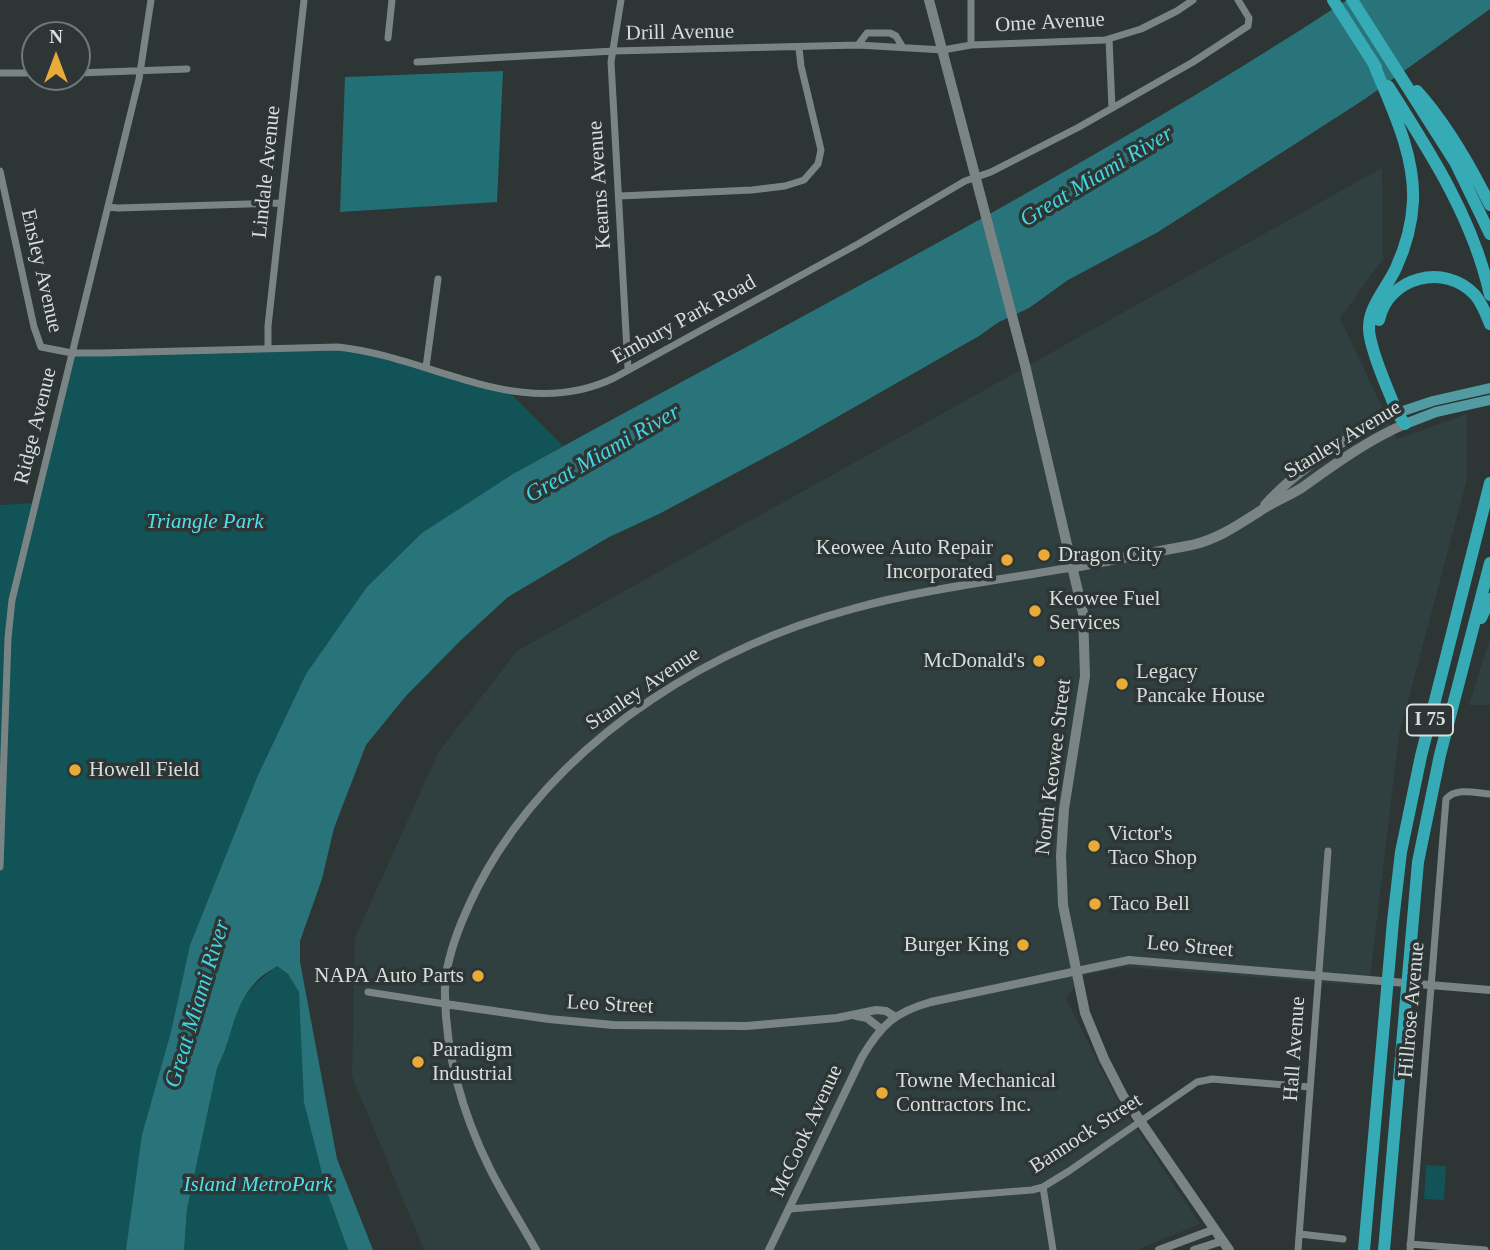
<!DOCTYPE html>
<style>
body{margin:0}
#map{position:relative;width:1490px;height:1250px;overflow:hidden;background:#2d3535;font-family:Georgia,serif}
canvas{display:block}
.north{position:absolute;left:21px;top:21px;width:70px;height:70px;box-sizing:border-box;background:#2d3535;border:2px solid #717878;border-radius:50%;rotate:0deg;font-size:19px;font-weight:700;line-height:28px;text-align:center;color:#d8dddd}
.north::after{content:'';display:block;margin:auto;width:24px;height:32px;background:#e8ab37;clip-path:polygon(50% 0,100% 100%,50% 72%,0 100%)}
</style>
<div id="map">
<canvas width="1490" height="1250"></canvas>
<div class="north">N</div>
</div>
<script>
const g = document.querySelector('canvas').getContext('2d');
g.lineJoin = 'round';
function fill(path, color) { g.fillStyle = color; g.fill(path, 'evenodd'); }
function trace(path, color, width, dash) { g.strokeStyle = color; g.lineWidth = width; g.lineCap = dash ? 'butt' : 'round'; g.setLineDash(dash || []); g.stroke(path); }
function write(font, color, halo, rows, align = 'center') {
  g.font = font + ' Georgia,serif'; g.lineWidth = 7; g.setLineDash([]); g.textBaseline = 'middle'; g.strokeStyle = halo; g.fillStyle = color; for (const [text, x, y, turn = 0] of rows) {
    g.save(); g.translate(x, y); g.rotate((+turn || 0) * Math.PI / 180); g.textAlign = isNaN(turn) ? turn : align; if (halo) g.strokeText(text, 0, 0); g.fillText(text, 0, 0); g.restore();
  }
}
const built = new Path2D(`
 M 1382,168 L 1383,259 L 1340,318 L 1397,439 L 1467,414 L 1467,479 L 1399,735 L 1369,986 L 1124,967 L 1084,975 L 1066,999 L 1115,1096 L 1200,1224 L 1136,1250 L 424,1250 L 352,1076 L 355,938 L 438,753 L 517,651 Z
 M 1490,638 L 1490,705 L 1469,705 Z`);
const green = new Path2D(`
 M 338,347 L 508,391 L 563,446 L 513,474 L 306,674 L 258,775 L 190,945 L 126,1250 L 0,1250 L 0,505 L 35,503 L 72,353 Z
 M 277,966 L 288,974 L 299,992 L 303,1043 L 326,1189 L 348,1250 L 184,1250 L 187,1209 L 217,1068 C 227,1050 228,1029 237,1011 C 246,991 260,979 277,966 Z
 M 1426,1165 L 1446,1166 L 1444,1200 L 1424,1199 Z`);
const forest = new Path2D(`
 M 503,71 L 497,202 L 340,212 L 345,77 Z`);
const water = new Path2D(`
 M 1347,0 L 1490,0 L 1490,9 L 1365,99 L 1158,232 L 1068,280 L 1029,308 L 999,322 L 979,336 L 790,444 L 659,514 L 609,537 L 508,597 L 460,641 L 405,697 L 366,745 L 334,828 L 322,879 L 300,941 L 300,962 L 337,1159 L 373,1250 L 348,1250 L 326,1189 L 304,1102 L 299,992 L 288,974 L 277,966 C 270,971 260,976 255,983 C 232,1007 232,1041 217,1068 L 187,1209 L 184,1250 L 126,1250 L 142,1135 L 171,1032 L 190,945 L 258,775 L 306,674 L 367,587 L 422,533 L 513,474 C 793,319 1079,175 1347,0 Z`);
const minor = new Path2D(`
 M 621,0 L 611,62 L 628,369
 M 388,38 L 392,0
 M 1109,39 L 1112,108
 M 858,45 L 867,33 L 890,33 L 896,36 L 902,46
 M 971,45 L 971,0
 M 417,62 L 614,51 L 858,45 L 943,50 L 971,45 L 1105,40 L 1141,29 L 1177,11 L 1193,0
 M 0,73 L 35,73
 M 77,73 L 187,69
 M 0,171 L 34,327 L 41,347 L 72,353 L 102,353 L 338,347 C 433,357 520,423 614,378 L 858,244 L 965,181 L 991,172 L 1079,127 L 1193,62 L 1248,26 L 1249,18 L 1238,0
 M 620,196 L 752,190 L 785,186 L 804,180 L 818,164 L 821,150 L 801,66 L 799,48
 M 108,207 L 118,208 L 281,203
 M 268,348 L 268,326 L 304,0
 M 426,367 L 438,279
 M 0,867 L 8,638 L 12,600 L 139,79 L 151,0
 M 368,992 L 445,1004
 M 1043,1187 L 1053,1250
 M 789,1209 L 1032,1190 L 1043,1187 L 1069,1171 L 1197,1082 L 1212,1079 L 1310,1087
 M 1300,1234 L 1343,1239
 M 1410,1244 L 1485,1250
 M 1298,1250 L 1328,851
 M 1410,1250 L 1446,799 C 1456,787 1476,793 1490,794`);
const tertiary = new Path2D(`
 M 445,1004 L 549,1019 L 613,1025 L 747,1026 L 837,1018 L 876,1010 L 886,1011 L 894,1016
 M 856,1016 L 867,1018 L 881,1029
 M 536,1250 C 521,1223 504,1197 490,1169 C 463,1115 446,1055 445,995 C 443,952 475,888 498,852 C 577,730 714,646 852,609 C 924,589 1000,580 1074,567
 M 769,1250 L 862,1057 C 881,1025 895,1012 931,1002 L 1129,960 L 1490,990
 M 1159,1250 L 1215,1229
 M 1194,1250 L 1222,1241`);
const secondary = new Path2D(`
 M 929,0 L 1025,365 L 1083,613 L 1085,676 L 1064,809 L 1061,856 L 1063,905 L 1085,1013 L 1104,1059 L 1123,1096 L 1229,1250
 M 1265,505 C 1294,472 1356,430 1397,413
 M 1074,567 L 1192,545 C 1218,539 1238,525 1260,511 C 1273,502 1289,496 1303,487 C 1335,464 1368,440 1405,424`);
const primary = new Path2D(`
 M 1397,413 L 1433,401 L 1490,388
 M 1405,424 L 1436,412 L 1490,400`);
const motorway = new Path2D(`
 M 1333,0 L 1376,67
 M 1352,0 L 1455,162 L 1490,234
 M 1373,62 C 1390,105 1415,152 1413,201 C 1412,224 1406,246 1396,268 C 1386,290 1364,310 1370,337 C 1375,363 1388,388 1397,413 L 1405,424
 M 1388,86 C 1430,152 1473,218 1490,295
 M 1417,91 C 1447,124 1470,165 1490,205
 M 1379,320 C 1388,277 1445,262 1475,295 C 1482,303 1486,314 1490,324
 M 1481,618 L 1490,599
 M 1364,1250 L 1393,921 L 1401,852 L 1421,756 L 1490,483
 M 1384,1250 L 1418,862 L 1440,755 L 1490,563`);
const markers = [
 [1044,555,7,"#e8ab37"],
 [1007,560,7,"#e8ab37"],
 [1035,611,7,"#e8ab37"],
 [1039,661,7,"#e8ab37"],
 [1122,684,7,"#e8ab37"],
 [75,770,7,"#e8ab37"],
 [1094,846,7,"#e8ab37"],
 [1095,904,7,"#e8ab37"],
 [1023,945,7,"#e8ab37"],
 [478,976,7,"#e8ab37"],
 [418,1062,7,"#e8ab37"],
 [882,1093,7,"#e8ab37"]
];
const shields = [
 [1430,720,46]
];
const shieldNames = [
 ["I 75",1430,720]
];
const streetNames = [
 ["Ome Avenue",1050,23,-3],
 ["Drill Avenue",680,33,-1],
 ["Lindale Avenue",267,172,-84],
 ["Kearns Avenue",600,185,-94],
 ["Ensley Avenue",41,271,77],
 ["Embury Park Road",684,320,-29],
 ["Ridge Avenue",36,426,-76],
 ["Stanley Avenue",1343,440,-31],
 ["Stanley Avenue",643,689,-34],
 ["North Keowee Street",1054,767,-83],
 ["Leo Street",1190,947,5],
 ["Leo Street",610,1005,3],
 ["Hillrose Avenue",1412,1010,-85],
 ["Hall Avenue",1295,1049,-86],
 ["McCook Avenue",807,1131,-65],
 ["Bannock Street",1086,1134,-33]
];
const parkNames = [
 ["Triangle Park",205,522],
 ["Island MetroPark",258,1185]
];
const poiNames = [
 ["Keowee Auto Repair",993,548,"right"],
 ["Incorporated",993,572,"right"],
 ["Dragon City",1058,555],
 ["Keowee Fuel",1049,599],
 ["Services",1049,623],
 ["McDonald's",1025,661,"right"],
 ["Legacy",1136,672],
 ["Pancake House",1136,696],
 ["Howell Field",89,770],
 ["Victor's",1108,834],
 ["Taco Shop",1108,858],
 ["Taco Bell",1109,904],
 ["Burger King",1009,945,"right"],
 ["NAPA Auto Parts",464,976,"right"],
 ["Paradigm",432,1050],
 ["Industrial",432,1074],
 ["Towne Mechanical",896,1081],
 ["Contractors Inc.",896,1105]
];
const waterNames = [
 ["Great Miami River",1097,177,-31],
 ["Great Miami River",603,454,-30],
 ["Great Miami River",198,1004,-73]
];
fill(built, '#304041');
fill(green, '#125358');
fill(forest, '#226f75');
fill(water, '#29747a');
trace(minor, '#7b8485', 7);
trace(tertiary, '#7b8485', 8);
trace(secondary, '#7b8485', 10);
trace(primary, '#529ba2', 10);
trace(motorway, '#36abb5', 12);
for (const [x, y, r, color] of markers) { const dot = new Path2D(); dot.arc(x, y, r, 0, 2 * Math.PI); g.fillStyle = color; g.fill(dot); trace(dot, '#2d3535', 2.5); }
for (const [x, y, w] of shields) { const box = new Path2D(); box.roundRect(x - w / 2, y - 15.5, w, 31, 5); g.fillStyle = '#2d3535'; g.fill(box); trace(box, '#d8dddd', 2); }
write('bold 19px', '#d8dddd', null, shieldNames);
write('21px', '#d8dddd', '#2d3535', streetNames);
write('italic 21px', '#50e0ec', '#2d3535', parkNames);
write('21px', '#d8dddd', '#2d3535', poiNames, 'left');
write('italic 23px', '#42d5e1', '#2d3535', waterNames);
</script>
